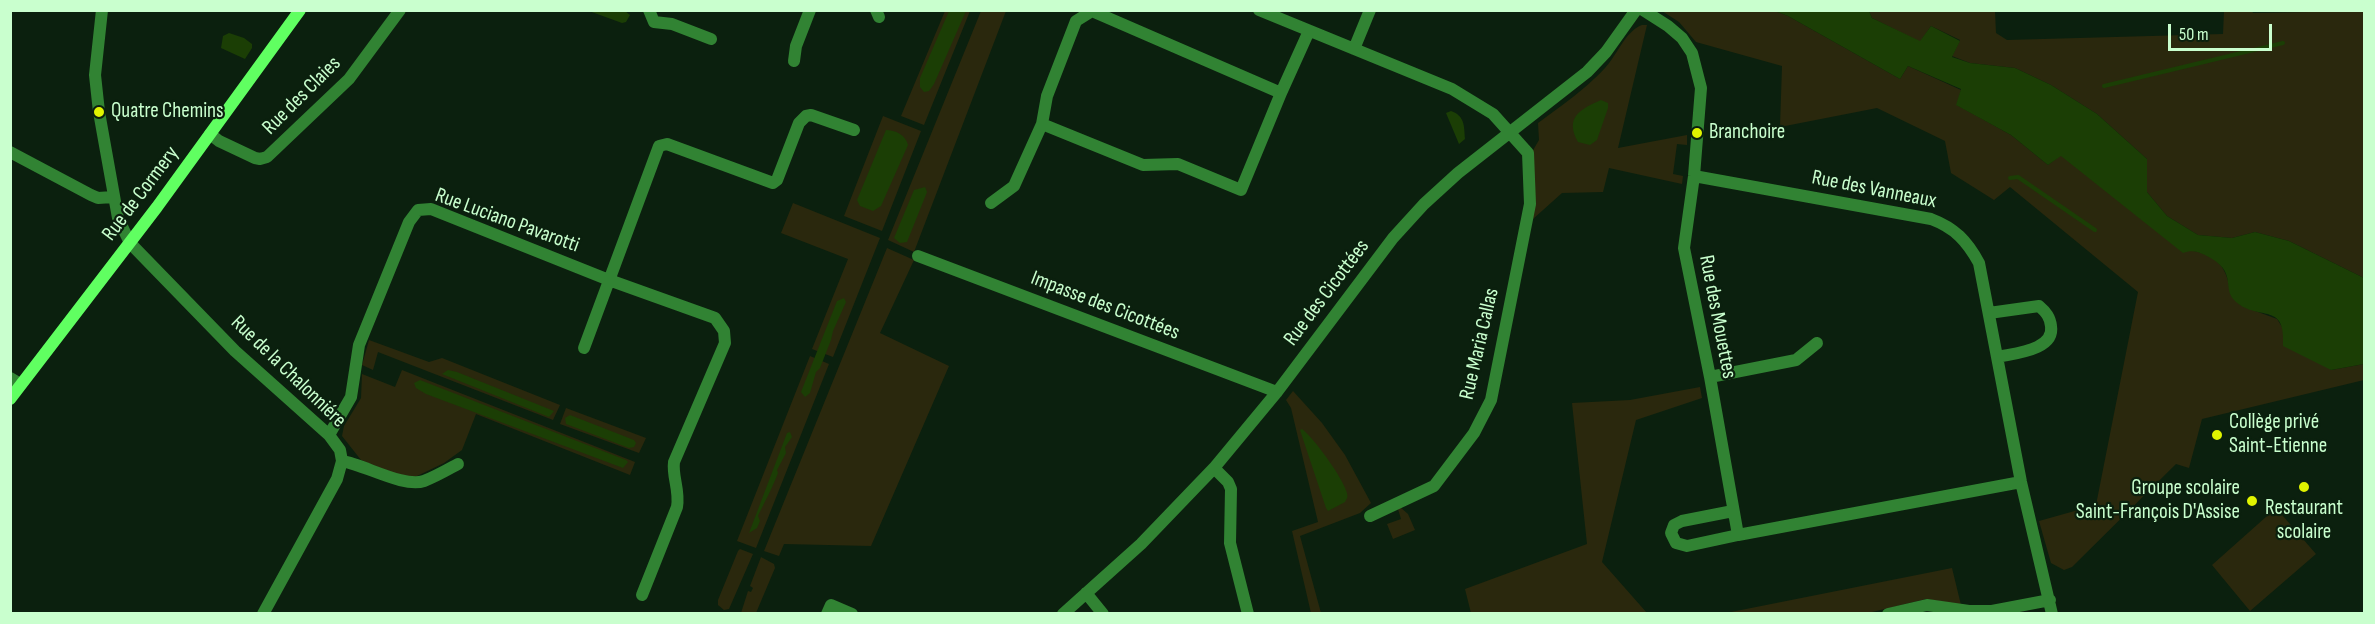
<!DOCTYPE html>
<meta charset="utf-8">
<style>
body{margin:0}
#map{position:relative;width:2375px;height:624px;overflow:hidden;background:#0b200e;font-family:"Sofia Sans Condensed",sans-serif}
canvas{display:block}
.frame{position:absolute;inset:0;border:12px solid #c9ffce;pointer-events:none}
.scale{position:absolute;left:2168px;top:24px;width:104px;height:27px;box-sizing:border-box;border:3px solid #c9ffce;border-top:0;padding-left:8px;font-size:18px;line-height:21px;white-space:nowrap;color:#c9ffce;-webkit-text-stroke:4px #0b200e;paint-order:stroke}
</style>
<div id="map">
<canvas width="2375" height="624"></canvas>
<div class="frame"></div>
<div class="scale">50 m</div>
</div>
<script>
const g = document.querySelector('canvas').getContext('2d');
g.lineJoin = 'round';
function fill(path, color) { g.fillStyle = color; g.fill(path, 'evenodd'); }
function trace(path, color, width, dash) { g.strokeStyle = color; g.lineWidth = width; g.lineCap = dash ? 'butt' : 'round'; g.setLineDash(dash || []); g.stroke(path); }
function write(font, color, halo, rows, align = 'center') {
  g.font = font + ' "Sofia Sans Condensed",sans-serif'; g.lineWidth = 4.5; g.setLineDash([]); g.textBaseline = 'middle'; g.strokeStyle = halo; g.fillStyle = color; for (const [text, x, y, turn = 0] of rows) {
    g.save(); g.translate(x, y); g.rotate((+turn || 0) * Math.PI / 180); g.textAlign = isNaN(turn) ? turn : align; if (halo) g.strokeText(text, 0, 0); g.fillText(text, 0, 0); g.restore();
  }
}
const green = new Path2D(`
 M 945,11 L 970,11 L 924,125 L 901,116 Z
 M 981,11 L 1006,11 L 914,252 L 888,240 Z
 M 1662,11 L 1775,11 L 1788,16 L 1900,79 L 1908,66 L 1961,90 L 1957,105 L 2011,135 L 2048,165 L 2061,155 L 2122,203 L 2189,250 C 2219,255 2227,268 2231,295 L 2250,309 L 2277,319 L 2284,330 L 2331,370 L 2364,364 L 2364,380 L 2202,419 L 2189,468 L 2176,464 L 2072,567 L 2064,570 L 2051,563 L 2039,521 L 2096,505 L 2138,292 L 2010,187 L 1994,200 L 1951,173 L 1945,141 L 1877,108 L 1780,127 L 1782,66 L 1696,42 L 1679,22 Z
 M 1869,11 L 1995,11 L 1996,33 L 2007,40 L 2223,34 L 2224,11 L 2252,11 L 2253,13 L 2364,11 L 2364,278 L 2289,241 L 2255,232 L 2232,238 L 2198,235 L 2167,216 L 2147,192 L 2147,159 L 2097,114 L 2051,85 L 2015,68 L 1970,63 L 1952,56 L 1960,40 L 1931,26 L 1920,42 L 1872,18 Z
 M 1642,25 L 1647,25 L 1618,148 L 1687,135 L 1687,145 L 1677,144 L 1673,174 L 1683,176 L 1682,184 L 1609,168 L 1603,192 L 1562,193 L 1533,219 L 1532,152 L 1539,140 L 1538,123 C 1560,107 1597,81 1612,59 C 1620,48 1628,30 1642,25 Z
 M 883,116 L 921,131 L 882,231 L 844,216 Z
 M 793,203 L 880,238 L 833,357 L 812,349 L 848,259 L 781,233 Z
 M 887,248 L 914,260 L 880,333 L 949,366 L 871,546 L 784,544 L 779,556 L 764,551 Z
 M 369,340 L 429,362 L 442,358 L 560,405 L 553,420 L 378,352 L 373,370 L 362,365 Z
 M 810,356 L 829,364 L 756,548 L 737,541 Z
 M 402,370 L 635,462 L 630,475 L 476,414 L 462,450 L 444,463 L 415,477 L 394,474 L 361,460 L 342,436 L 344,426 L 361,398 L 362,374 L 395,387 Z
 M 1700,387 L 1702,398 L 1636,420 L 1602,562 L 1647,613 L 1471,613 L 1465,589 L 1587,544 L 1572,403 L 1630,400 Z
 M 1293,391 L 1322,423 L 1345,455 L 1371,503 L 1360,513 L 1300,536 L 1321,613 L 1311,613 L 1292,531 L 1318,522 L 1291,408 L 1286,400 Z
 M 566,408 L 646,438 L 639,453 L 560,424 Z
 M 1400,507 L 1408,514 L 1415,530 L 1393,539 L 1387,524 L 1401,519 L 1398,509 Z
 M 2276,508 L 2316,554 L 2250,611 L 2212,565 Z
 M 740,549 L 753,554 L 729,609 L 724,610 L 718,605 L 718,600 L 738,551 Z
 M 761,557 L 774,564 L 775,568 L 756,613 L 741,613 L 748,591 L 751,592 L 753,588 L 750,586 Z
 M 1952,568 L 1961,605 L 1926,599 L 1868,613 L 1721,614 Z`);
const water = new Path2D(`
 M 589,11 L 625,11 L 630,15 L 626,22 L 622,23 Z
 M 949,11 L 966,11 L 934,84 L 929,91 L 924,92 L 920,87 L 920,78 Z
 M 1775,11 L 1869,11 L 1872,18 L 1920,41 L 1931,26 L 1960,41 L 1952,57 L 1970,63 L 2015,68 L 2051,85 L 2097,114 L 2147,159 L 2147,192 L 2167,216 L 2198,235 L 2232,238 L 2255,232 L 2289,241 L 2364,278 L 2364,364 L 2331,370 L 2283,346 C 2286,301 2260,322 2236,302 C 2220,288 2240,272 2205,255 C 2197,251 2191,250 2183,253 L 2061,156 L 2048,165 L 2011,135 L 1956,105 L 1961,89 L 1908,66 L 1900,79 L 1788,16 Z
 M 229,33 L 244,38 L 252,44 L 252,48 L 245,59 L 221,48 L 223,36 Z
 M 1601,100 L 1608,103 L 1608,108 L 1597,140 L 1590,145 L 1578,142 C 1564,117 1581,109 1601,100 Z
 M 1451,111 C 1465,116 1464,126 1465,139 L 1459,144 L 1446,113 Z
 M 886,130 C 895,130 906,135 908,145 L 881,206 L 873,211 L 860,206 L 857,200 Z
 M 925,187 L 927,192 L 907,242 L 900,243 L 894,238 L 914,190 Z
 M 844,298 L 846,302 L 833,331 L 831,340 L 820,368 L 816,372 L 810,393 L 805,397 L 801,392 L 837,301 Z
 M 448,370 L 457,372 L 554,411 L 549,417 L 442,374 Z
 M 420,380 L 626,460 L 628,462 L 623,468 L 426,394 L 416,388 L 414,383 Z
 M 570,415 L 634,440 L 636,443 L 634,447 L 629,448 L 566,424 L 565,418 Z
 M 1302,429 C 1314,438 1343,478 1347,493 C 1348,498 1347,498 1345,502 L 1328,511 L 1326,508 L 1300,430 Z
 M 790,432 L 792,437 L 785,447 L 786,453 L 777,470 L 778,473 C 772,489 765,501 758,516 L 760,521 L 757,528 L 749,533 L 787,433 Z`);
const stream = new Path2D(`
 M 2104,86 L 2283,43
 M 2010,178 L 2018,177 L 2095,230`);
const street = new Path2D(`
 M 102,10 L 95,75 L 99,112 L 118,218 L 130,243 L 235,351 L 329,435 L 340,450 L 342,461 L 337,479 L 263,614
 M 649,10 L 654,22 L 672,24 L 711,39
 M 876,10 L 879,17
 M 1259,10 L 1452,89 L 1493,114 L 1528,153 L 1530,204 L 1491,400 L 1474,433 L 1434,486 L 1370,516
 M 1643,10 L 1668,26 L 1682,38 L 1692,53 L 1701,88 L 1694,176 L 1684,248 L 1710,377 L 1738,535 L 2021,482
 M 1354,49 L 1370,10
 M 794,61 L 796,46 L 810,10
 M 1281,93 L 1092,11 L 1076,21 L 1047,96 L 1042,124 L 1143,165 L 1178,164 L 1241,190 L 1281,93 L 1309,31
 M 210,134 L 219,141 L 255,158 L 260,159 L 267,157 L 349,79 L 400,10
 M 10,152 L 91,195 L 98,198 L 113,197
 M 1694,176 L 1931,219 C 1955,228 1967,241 1979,263 L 2021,482 L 2052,614
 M 991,203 L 1014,186 L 1042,124
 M 918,256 L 1277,392
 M 1989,313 L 2039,306 C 2046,312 2050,317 2051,326 C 2055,350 2015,353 1998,357
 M 584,348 L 659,146 L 667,144 L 773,183 L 777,180 L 799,123 L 806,116 L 811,115 L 854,130
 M 1710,377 L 1796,360 L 1817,343
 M 10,378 L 20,384
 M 329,435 L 351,397 L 359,345 L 409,222 L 418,210 L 431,209 L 609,280 L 715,318 L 724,331 L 725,343 L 674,462 C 672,477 680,490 677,507 L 642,595
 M 342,461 C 365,465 404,488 424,481 C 435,477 447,470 458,464
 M 1214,468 L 1228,482 L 1231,489 L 1230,543 L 1248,614
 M 1733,511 L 1682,521 L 1674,525 L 1671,533 L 1676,543 L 1687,546 L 1738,535
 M 1086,593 L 1103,614
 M 827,614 L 831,605 L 852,614
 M 1063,614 L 1141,544 L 1214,468 L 1277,392 L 1393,238 L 1424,204 L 1458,173 L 1587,72 L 1606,52 L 1636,10
 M 1888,614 L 1927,605 L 1969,611 L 1992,611 L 2050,600`);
const secondary = new Path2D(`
 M 10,399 L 157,207 L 300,10`);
const markers = [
 [99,112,6,"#e0f400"],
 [1697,133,6,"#e0f400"],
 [2217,435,6,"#e0f400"],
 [2304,487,6,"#e0f400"],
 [2252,501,6,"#e0f400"]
];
const streetNames = [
 ["Rue des Claies",302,96,-45],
 ["Rue des Vanneaux",1874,190,11],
 ["Rue de Cormery",141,194,-53],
 ["Rue Luciano Pavarotti",507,221,20],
 ["Rue des Cicottées",1327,293,-53],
 ["Impasse des Cicottées",1105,306,21],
 ["Rue des Mouettes",1717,317,79],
 ["Rue Maria Callas",1480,344,-77],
 ["Rue de la Chalonniére",288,372,44]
];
const poiNames = [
 ["Quatre Chemins",111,112],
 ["Branchoire",1709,133],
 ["Collège privé",2229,423],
 ["Saint-Etienne",2229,447],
 ["Groupe scolaire",2240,489,"right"],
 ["Saint-François D'Assise",2240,513,"right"],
 ["Restaurant",2304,509,"center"],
 ["scolaire",2304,533,"center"]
];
fill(green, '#2a280d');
fill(water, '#1b3e05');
trace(stream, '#1b3e05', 4);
trace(street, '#318333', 12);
trace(secondary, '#60ff61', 12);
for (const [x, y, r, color] of markers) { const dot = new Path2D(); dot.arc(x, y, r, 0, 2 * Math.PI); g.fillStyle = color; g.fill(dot); trace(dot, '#0b200e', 2); }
write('21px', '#c9ffce', '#0b200e', streetNames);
write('21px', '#c9ffce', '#0b200e', poiNames, 'left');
</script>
